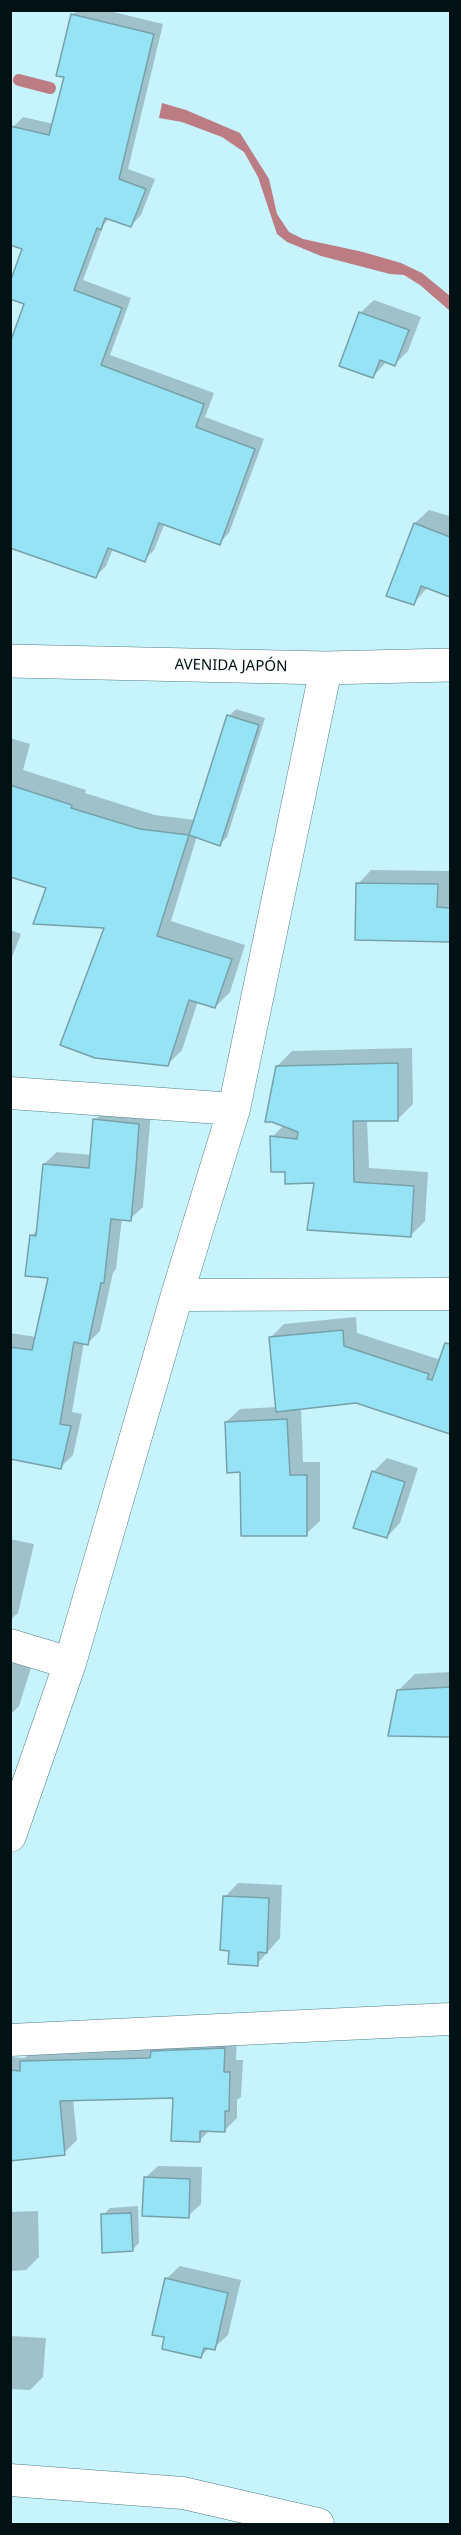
<!DOCTYPE html>
<meta charset="utf-8">
<style>
body{margin:0}
#map{position:relative;width:461px;height:2535px;overflow:hidden;background:#c7f3fd;font-family:"Noto Sans",sans-serif}
canvas{display:block}
.frame{position:absolute;inset:0;border:12px solid #021114;pointer-events:none}
</style>
<div id="map">
<canvas width="461" height="2535"></canvas>
<div class="frame"></div>
</div>
<script>
const g = document.querySelector('canvas').getContext('2d');
g.lineJoin = 'round';
function fill(path, color) { g.fillStyle = color; g.fill(path, 'evenodd'); }
function trace(path, color, width, dash) { g.strokeStyle = color; g.lineWidth = width; g.lineCap = dash ? 'butt' : 'round'; g.setLineDash(dash || []); g.stroke(path); }
function write(font, color, halo, rows, align = 'center') {
  g.font = font + ' "Noto Sans",sans-serif'; g.lineWidth = 4.5; g.setLineDash([]); g.textBaseline = 'middle'; g.strokeStyle = halo; g.fillStyle = color; for (const [text, x, y, turn = 0] of rows) {
    g.save(); g.translate(x, y); g.rotate((+turn || 0) * Math.PI / 180); g.textAlign = isNaN(turn) ? turn : align; if (halo) g.strokeText(text, 0, 0); g.fillText(text, 0, 0); g.restore();
  }
}
const water = new Path2D(`
 M 162,103 L 186,110 L 240,133 L 269,179 L 277,214 L 289,232 L 303,239 L 363,252 L 401,263 L 422,273 L 450,296 L 450,311 L 420,285 L 404,275 L 390,274 L 321,256 L 287,242 L 277,234 L 258,177 L 244,152 L 222,137 L 182,122 L 159,118 Z`);
const shadow = new Path2D(`
 M 77,10 L 105,10 L 163,24 L 128,169 L 155,179 L 141,215 L 131,226 L 110,218 L 104,224 L 83,280 L 131,298 L 110,355 L 214,393 L 205,417 L 264,439 L 229,533 L 219,543 L 165,523 L 154,550 L 144,560 L 113,549 L 106,566 L 96,576 L 26,303 L 24,248 L 13,127 L 23,117 L 54,124 L 66,76 L 73,15 Z
 M 374,300 L 421,317 L 408,351 L 395,364 L 387,361 L 373,377 L 360,313 Z
 M 429,510 L 450,516 L 450,594 L 428,587 L 413,604 L 415,523 Z
 M 236,709 L 265,718 L 227,837 L 220,844 L 197,836 L 171,921 L 245,945 L 230,992 L 215,1007 L 198,1001 L 182,1050 L 167,1065 L 106,927 L 48,887 L 10,875 L 10,738 L 30,744 L 23,770 L 86,790 L 85,793 L 155,815 L 195,820 L 229,716 Z
 M 371,870 L 450,871 L 450,940 L 357,938 L 358,884 Z
 M 10,930 L 21,934 L 10,962 Z
 M 412,1048 L 413,1104 L 398,1119 L 367,1120 L 369,1168 L 428,1172 L 425,1221 L 410,1236 L 315,1182 L 286,1170 L 272,1137 L 284,1125 L 277,1066 L 292,1051 Z
 M 108,1107 L 151,1111 L 143,1207 L 130,1219 L 122,1218 L 116,1269 L 113,1273 L 100,1331 L 88,1343 L 84,1342 L 72,1412 L 82,1414 L 73,1455 L 61,1467 L 10,1457 L 10,1333 L 36,1337 L 49,1277 L 31,1236 L 38,1229 L 44,1164 L 57,1152 L 92,1155 L 95,1120 Z
 M 356,1317 L 357,1333 L 441,1360 L 439,1366 L 450,1369 L 450,1432 L 356,1402 L 301,1408 L 303,1462 L 320,1462 L 320,1521 L 306,1534 L 242,1470 L 226,1422 L 240,1409 L 277,1407 L 271,1337 L 284,1324 Z
 M 387,1458 L 418,1468 L 400,1523 L 387,1537 L 373,1472 Z
 M 10,1539 L 34,1544 L 18,1613 L 10,1620 Z
 M 10,1648 L 35,1655 L 19,1706 L 10,1715 Z
 M 450,1672 L 450,1735 L 389,1735 L 398,1691 L 415,1674 Z
 M 238,1883 L 282,1885 L 280,1938 L 257,1964 L 230,1950 L 225,1897 Z
 M 237,2036 L 236,2060 L 243,2060 L 241,2097 L 237,2100 L 237,2118 L 224,2131 L 210,2130 L 199,2141 L 174,2096 L 73,2099 L 77,2140 L 64,2153 L 10,2159 L 10,2057 L 25,2058 L 34,2049 Z
 M 158,2166 L 202,2167 L 201,2204 L 188,2216 L 145,2178 Z
 M 138,2206 L 139,2243 L 132,2250 L 103,2215 L 110,2208 Z
 M 38,2211 L 39,2257 L 26,2270 L 10,2271 L 10,2212 Z
 M 180,2266 L 241,2280 L 228,2335 L 214,2348 L 210,2347 L 201,2356 L 166,2336 L 166,2279 Z
 M 10,2336 L 46,2338 L 43,2377 L 30,2390 L 10,2389 Z`);
const stream = new Path2D(`
 M 19,80 L 50,88`);
const building = new Path2D(`
 M 71,14 L 154,34 L 119,179 L 146,189 L 131,227 L 105,218 L 101,230 L 97,228 L 74,290 L 122,308 L 101,365 L 204,404 L 196,427 L 255,449 L 220,545 L 159,523 L 145,562 L 108,548 L 96,578 L 10,548 L 10,343 L 24,304 L 10,299 L 10,282 L 22,249 L 10,245 L 10,126 L 49,135 L 64,77 L 56,76 Z
 M 359,312 L 409,330 L 395,366 L 380,360 L 373,378 L 339,366 Z
 M 414,523 L 450,537 L 450,597 L 421,586 L 414,605 L 386,596 Z
 M 227,715 L 259,725 L 220,846 L 189,835 Z
 M 10,785 L 72,805 L 71,808 L 140,829 L 189,835 L 157,936 L 232,959 L 215,1008 L 189,1000 L 168,1066 L 95,1058 L 60,1045 L 104,928 L 33,924 L 46,888 L 10,877 Z
 M 356,883 L 438,884 L 437,907 L 450,908 L 450,942 L 355,940 Z
 M 398,1063 L 398,1121 L 353,1121 L 354,1182 L 414,1186 L 411,1237 L 307,1230 L 314,1183 L 285,1184 L 285,1172 L 271,1172 L 270,1136 L 297,1139 L 298,1132 L 272,1122 L 265,1122 L 276,1066 Z
 M 93,1119 L 139,1124 L 136,1168 L 131,1221 L 111,1219 L 104,1283 L 101,1283 L 88,1345 L 74,1342 L 60,1424 L 71,1426 L 61,1469 L 10,1459 L 10,1347 L 32,1350 L 48,1278 L 25,1276 L 30,1235 L 36,1236 L 43,1164 L 89,1168 Z
 M 343,1330 L 344,1346 L 429,1374 L 427,1379 L 432,1380 L 445,1343 L 450,1344 L 450,1434 L 356,1403 L 276,1412 L 269,1337 Z
 M 287,1419 L 290,1475 L 307,1475 L 307,1536 L 241,1536 L 240,1472 L 227,1473 L 225,1422 Z
 M 372,1471 L 405,1482 L 387,1538 L 353,1528 Z
 M 450,1687 L 450,1737 L 388,1736 L 397,1690 Z
 M 223,1896 L 269,1898 L 267,1953 L 258,1952 L 258,1966 L 228,1964 L 229,1951 L 220,1950 Z
 M 225,2048 L 224,2072 L 230,2072 L 229,2111 L 225,2111 L 225,2132 L 200,2131 L 200,2142 L 171,2141 L 173,2098 L 60,2101 L 65,2155 L 10,2161 L 10,2070 L 20,2071 L 20,2061 L 150,2058 L 151,2051 Z
 M 144,2177 L 190,2179 L 189,2218 L 142,2216 Z
 M 131,2213 L 133,2251 L 102,2253 L 101,2214 Z
 M 165,2278 L 228,2293 L 215,2350 L 204,2348 L 201,2358 L 162,2349 L 164,2337 L 152,2335 Z`);
const minor = new Path2D(`
 M 10,1093 L 234,1109
 M 177,1295 L 450,1294
 M 10,1645 L 70,1663
 M 10,1836 L 70,1663 L 177,1295 L 234,1109 L 326,668
 M 10,2040 L 450,2019
 M 10,2480 L 183,2493 L 318,2524`);
const tertiary = new Path2D(`
 M 10,661 L 326,668 L 450,665`);
const streetNames = [
 ["AVENIDA JAPÓN",231,666,1]
];
fill(water, '#bc7c83');
fill(shadow, '#0003');
trace(stream, '#bc7c83', 12);
fill(building, '#95e3f4');
trace(building, '#76a1aa', 1.5);
trace(minor, '#537c85', 33);
trace(tertiary, '#537c85', 34);
trace(minor, '#fff', 32);
trace(tertiary, '#fff', 33);
write('15px', '#021114', '#fff', streetNames);
</script>
